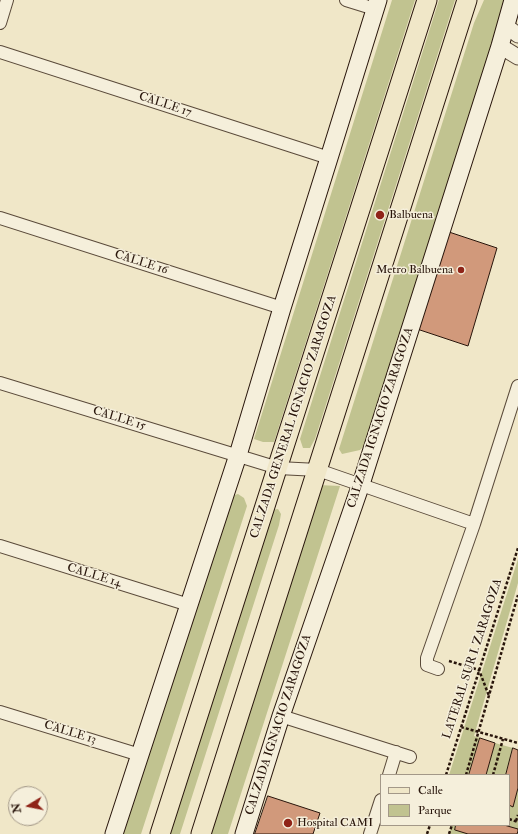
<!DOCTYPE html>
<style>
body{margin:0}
#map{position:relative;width:518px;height:834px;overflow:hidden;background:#f0e7c8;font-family:"IM FELL Double Pica",serif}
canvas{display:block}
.legend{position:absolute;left:380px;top:774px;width:130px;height:52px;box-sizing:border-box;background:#f5efdb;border:1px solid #a39888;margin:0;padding:5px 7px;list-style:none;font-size:12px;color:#28150b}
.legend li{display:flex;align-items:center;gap:8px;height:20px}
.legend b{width:20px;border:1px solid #a39888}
.north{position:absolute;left:8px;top:786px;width:40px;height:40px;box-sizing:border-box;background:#f5efdb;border:1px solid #a39888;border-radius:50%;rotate:260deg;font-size:11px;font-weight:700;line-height:16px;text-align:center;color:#28150b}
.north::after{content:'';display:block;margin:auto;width:14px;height:18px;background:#8f2418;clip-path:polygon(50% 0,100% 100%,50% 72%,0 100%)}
</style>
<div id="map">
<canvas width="518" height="834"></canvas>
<ul class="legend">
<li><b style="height:5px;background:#f0e7c8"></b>Calle</li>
<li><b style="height:11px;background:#c1c390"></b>Parque</li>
</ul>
<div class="north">N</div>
</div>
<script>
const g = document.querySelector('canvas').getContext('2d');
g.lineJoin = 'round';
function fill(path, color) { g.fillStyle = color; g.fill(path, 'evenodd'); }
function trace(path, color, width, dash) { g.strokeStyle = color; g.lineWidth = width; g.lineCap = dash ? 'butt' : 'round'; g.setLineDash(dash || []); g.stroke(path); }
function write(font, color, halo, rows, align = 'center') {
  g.font = font + ' "IM FELL Double Pica",serif'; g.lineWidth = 3; g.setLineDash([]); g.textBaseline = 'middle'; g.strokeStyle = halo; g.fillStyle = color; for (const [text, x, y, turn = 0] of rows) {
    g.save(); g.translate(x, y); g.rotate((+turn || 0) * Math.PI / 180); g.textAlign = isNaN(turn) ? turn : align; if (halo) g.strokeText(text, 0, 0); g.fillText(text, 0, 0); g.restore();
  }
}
const green = new Path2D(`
 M 392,0 L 415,0 L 274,442 L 263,442 L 254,439 Z
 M 439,0 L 455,0 L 315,439 L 310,448 L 303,448 L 300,439 Z
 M 484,0 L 505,0 L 367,443 L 360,450 L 342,454 L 339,449 L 474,23 Z
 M 318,485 L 340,486 L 228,834 L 201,834 Z
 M 238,494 L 244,498 L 247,506 L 141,834 L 120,834 L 231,496 Z
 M 278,509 L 281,514 L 279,525 L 180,834 L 164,834 L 270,510 Z
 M 518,559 L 518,583 L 474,736 L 480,738 L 469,775 L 449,775 Z
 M 495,743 L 513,748 L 506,775 L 486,775 Z
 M 518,788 L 518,834 L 449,834 L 452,825 L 509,825 L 509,805 L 513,806 Z`);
const building = new Path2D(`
 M 443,230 L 497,248 L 468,346 L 414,328 Z
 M 480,738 L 495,743 L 486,775 L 469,775 Z
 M 513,748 L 518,750 L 518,788 L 513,807 L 509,805 L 509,775 L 506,775 Z
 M 268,796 L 320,813 L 313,834 L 255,834 Z
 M 456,825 L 504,825 L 518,829 L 518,831 L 517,834 L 468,834 L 455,830 Z`);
const path = new Path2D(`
 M 449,661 L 479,670 L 489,696
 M 461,727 L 518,743
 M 446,775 L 518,548
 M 466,775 L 518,595
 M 493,775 L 503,739
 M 509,819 L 518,822
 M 516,821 L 518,815
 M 427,834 L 430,825
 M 449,834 L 452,825`);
const minor = new Path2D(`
 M 346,0 L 375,9
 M 0,23 L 7,0
 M 0,52 L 329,158
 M 0,218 L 282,308
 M 0,383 L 278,468 L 318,470 L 474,524
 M 0,546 L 189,605
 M 438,669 L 427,665 L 427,658 L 474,524 L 518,386
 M 0,712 L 140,755
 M 281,716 L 410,757
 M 389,775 L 396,752
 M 370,834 L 381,800`);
const tertiary = new Path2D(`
 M 506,26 L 518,35
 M 500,46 L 518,57`);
const secondary = new Path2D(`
 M 114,834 L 238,455 L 282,308 L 329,158 L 378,0
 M 244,834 L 281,716 L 361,484 L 500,46 L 513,0`);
const primary = new Path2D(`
 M 160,834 L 427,0
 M 201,834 L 467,0`);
const markers = [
 [380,215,5,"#8f2418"],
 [461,270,4,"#8f2418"],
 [288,823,5,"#8f2418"]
];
const streetNames = [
 ["CALLE 17",165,105,18],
 ["CALLE 16",141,263,18],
 ["CALZADA GENERAL IGNACIO ZARAGOZA",294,417,-72],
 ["CALZADA IGNACIO ZARAGOZA",381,418,-72],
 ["CALLE 15",119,419,17],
 ["CALLE 14",94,576,17],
 ["LATERAL SUR I. ZARAGOZA",473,659,-72],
 ["CALZADA IGNACIO ZARAGOZA",279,725,-72],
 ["CALLE 13",70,733,17]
];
const poiNames = [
 ["Balbuena",389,215],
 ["Metro Balbuena",453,270,"right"],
 ["Hospital CAMI",297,823]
];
fill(green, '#c1c390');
fill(building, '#d1997b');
trace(building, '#28150b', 1);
trace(minor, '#5a4a3a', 14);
trace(tertiary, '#5a4a3a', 17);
trace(secondary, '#28150b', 19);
trace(primary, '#28150b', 21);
trace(path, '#28150b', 2.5, [3, 2]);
trace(minor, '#f5efdb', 12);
trace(tertiary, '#f5efdb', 15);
trace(secondary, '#f5efdb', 17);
trace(primary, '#f0e7c8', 19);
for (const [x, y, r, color] of markers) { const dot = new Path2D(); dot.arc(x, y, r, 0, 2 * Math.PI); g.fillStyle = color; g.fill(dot); trace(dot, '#f5efdb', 1.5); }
write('12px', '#28150b', '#f5efdb', streetNames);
write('12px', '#28150b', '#f5efdb', poiNames, 'left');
</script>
